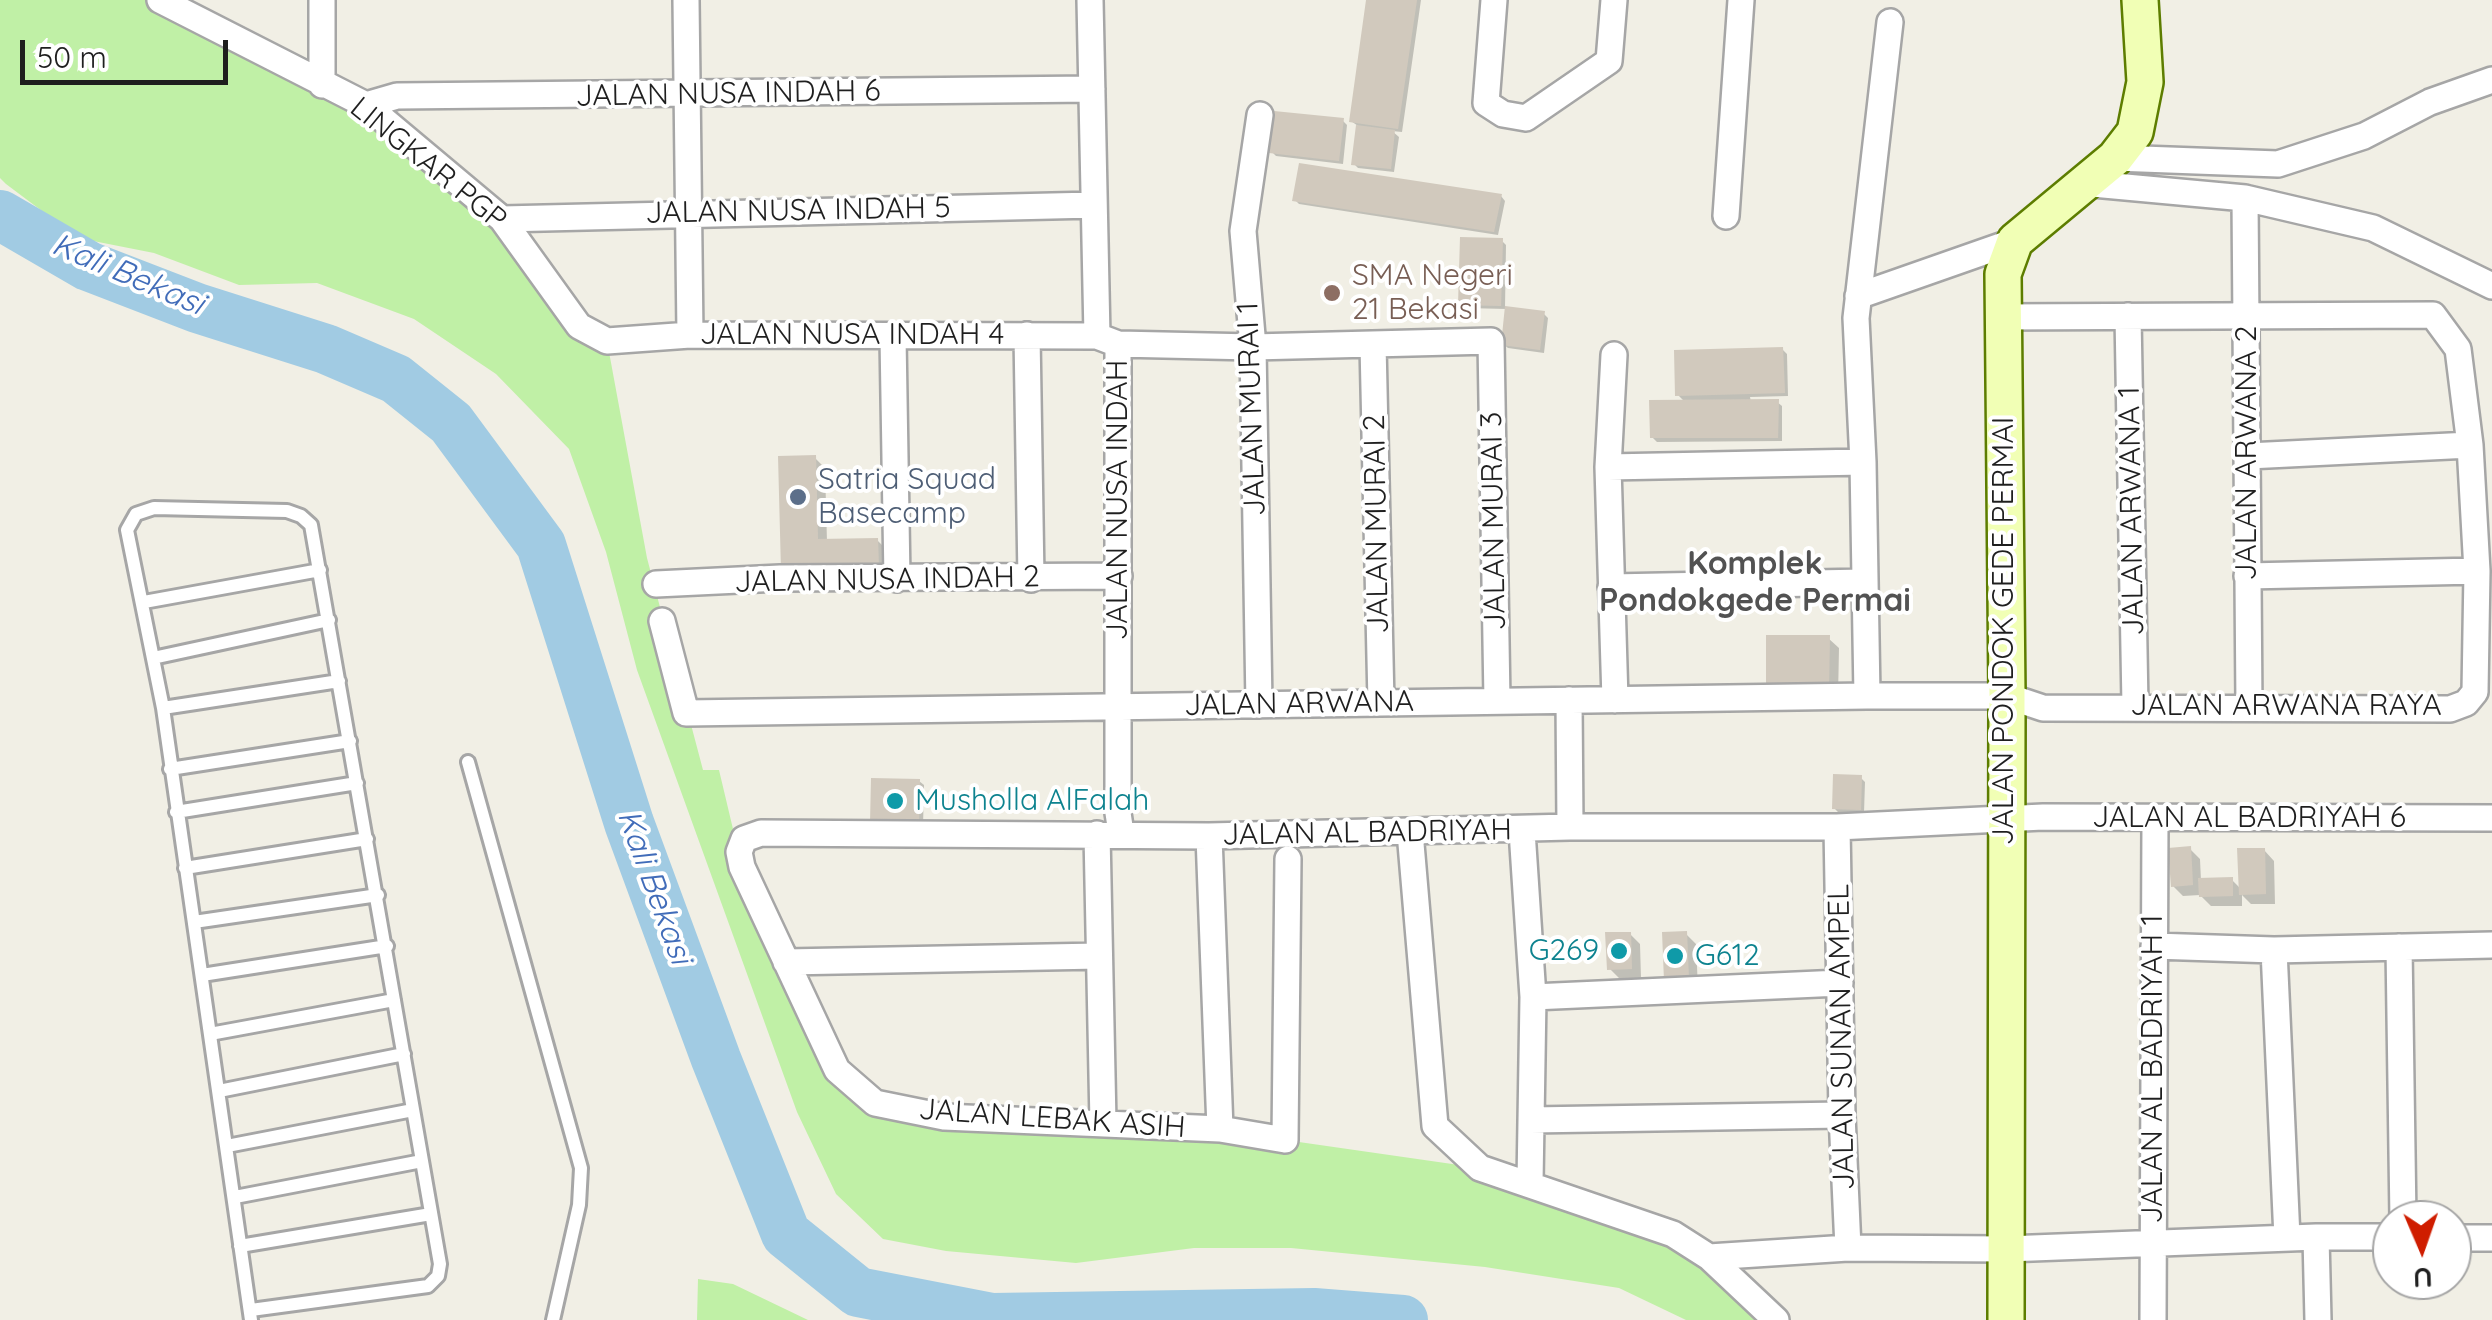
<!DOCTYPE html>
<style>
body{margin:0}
#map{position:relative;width:2492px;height:1320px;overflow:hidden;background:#f1efe5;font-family:Quicksand,sans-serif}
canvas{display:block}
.north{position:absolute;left:2372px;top:1200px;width:100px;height:100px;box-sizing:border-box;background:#fff;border:2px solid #a5a5a5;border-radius:50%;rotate:178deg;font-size:28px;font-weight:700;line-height:40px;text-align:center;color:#1f1f1f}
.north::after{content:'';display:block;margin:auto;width:35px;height:45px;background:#cf1d00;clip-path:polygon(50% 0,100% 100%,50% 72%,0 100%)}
.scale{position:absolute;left:20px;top:40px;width:208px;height:45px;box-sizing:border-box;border:5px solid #1f1f1f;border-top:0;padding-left:12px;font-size:30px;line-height:35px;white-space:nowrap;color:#1f1f1f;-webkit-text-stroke:8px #fff;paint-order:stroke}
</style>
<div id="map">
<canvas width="2492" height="1320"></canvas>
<div class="north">U</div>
<div class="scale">50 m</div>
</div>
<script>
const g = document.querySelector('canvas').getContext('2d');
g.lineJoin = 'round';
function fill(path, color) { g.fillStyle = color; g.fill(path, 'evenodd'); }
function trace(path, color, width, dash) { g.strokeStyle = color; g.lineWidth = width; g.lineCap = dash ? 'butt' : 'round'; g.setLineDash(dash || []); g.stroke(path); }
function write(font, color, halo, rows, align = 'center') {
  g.font = font + ' Quicksand,sans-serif'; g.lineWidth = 8; g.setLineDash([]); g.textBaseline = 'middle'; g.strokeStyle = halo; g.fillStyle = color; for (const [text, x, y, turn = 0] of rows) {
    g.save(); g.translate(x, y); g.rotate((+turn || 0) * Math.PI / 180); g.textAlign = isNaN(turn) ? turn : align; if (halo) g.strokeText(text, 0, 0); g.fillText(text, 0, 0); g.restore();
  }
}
const grass = new Path2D(`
 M 0,0 L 160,0 L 366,105 L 502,219 L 607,341 L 647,558 L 703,770 L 719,770 L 742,867 L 837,1070 L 875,1103 L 1285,1140 L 1480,1168 L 1673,1234 L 1774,1320 L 1686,1320 L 1619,1288 L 1485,1267 L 1291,1248 L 1194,1248 L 1076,1263 L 946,1251 L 883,1239 L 836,1194 L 797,1112 L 637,670 L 606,552 L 569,449 L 496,374 L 414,319 L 317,283 L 239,285 L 154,253 L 78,238 L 6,184 L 0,178 Z
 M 698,1279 L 733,1284 L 808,1320 L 697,1320 Z`);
const shadow = new Path2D(`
 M 1368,0 L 1421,0 L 1402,132 L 1392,131 L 1399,137 L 1394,172 L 1358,168 L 1354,164 L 1358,126 L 1351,121 Z
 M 1343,121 L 1347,125 L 1343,164 L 1276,156 L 1272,152 Z
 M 1501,196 L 1505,201 L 1498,235 L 1299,204 L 1295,200 Z
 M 1502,241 L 1506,245 L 1505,308 L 1543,313 L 1548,318 L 1544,353 L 1508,348 L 1503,344 L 1507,309 L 1465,308 L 1461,304 Z
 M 1782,349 L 1787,354 L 1788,396 L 1750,397 L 1751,402 L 1777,402 L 1782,406 L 1782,441 L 1657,442 L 1652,437 L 1685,402 L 1678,395 Z
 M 815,458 L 825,468 L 827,542 L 877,540 L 888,551 L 888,578 L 794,580 Z
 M 1769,637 L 1828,638 L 1839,648 L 1838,698 Z
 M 1860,777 L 1865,782 L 1864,813 L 1839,813 L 1834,808 Z
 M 919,781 L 924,785 L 923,827 L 872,822 Z
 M 2190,849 L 2200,859 L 2201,881 L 2232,880 L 2241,889 L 2264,850 L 2274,861 L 2275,904 L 2251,904 L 2242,895 L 2242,906 L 2211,906 L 2200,895 L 2183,896 L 2173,886 Z
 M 1630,934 L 1640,944 L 1641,978 L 1620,979 L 1610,969 Z
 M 1686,934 L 1696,944 L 1698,989 L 1676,990 Z`);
const river = new Path2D(`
 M 0,215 L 88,266 L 197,308 L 326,349 L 396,379 L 451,423 L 541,545 L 629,823 L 716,1059 L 786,1234 L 858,1292 L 992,1318 L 1314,1313 L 1403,1320`);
const building = new Path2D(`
 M 1366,0 L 1417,0 L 1398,129 L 1349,122 Z
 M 1274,111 L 1344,118 L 1339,161 L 1269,153 Z
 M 1356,125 L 1395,130 L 1391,169 L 1351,165 Z
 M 1299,163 L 1502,194 L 1494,232 L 1292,201 Z
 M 1460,237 L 1503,238 L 1501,306 L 1458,305 Z
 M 1505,306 L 1545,311 L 1540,350 L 1501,345 Z
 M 1783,347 L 1785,393 L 1675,396 L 1674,350 Z
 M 1779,399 L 1778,438 L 1650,438 L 1649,400 Z
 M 816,455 L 818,539 L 878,538 L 879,569 L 781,571 L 778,456 Z
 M 1766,635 L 1830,635 L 1829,689 L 1766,688 Z
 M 1833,774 L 1862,775 L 1861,810 L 1832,809 Z
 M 871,778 L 920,779 L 919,824 L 870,823 Z
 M 2191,846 L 2193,885 L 2171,887 L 2168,848 Z
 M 2237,848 L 2265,848 L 2266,894 L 2239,895 Z
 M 2233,877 L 2233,896 L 2199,897 L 2198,878 Z
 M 1687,931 L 1689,980 L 1664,981 L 1662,932 Z
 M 1605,932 L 1631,932 L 1632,969 L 1607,970 Z`);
const lane = new Path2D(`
 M 144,602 L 320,570
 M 153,658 L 329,620
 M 163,708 L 339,681
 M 468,762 L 581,1168 L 579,1205 L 553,1320
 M 170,769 L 350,741
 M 176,812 L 357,783
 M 185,868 L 367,839
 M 194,922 L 378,895
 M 202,975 L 387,946
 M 210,1034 L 394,1000
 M 219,1091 L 404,1054
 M 227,1146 L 413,1110
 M 235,1197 L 422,1161
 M 240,1246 L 431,1214
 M 251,1310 L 428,1286 L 438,1276 L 440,1264 L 311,525 L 301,516 L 287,511 L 154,508 L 136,514 L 127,530 L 163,708 L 251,1320`);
const street = new Path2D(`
 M 160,0 L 366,105 L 502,219 L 579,326 L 607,341 L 690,335 L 1097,336
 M 322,0 L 322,85
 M 686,0 L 690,335
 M 1090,0 L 1097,336 L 1118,344 L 1118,813 L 1121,833
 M 1494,0 L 1486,103 L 1503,114 L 1526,118 L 1609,61 L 1614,0
 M 366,105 L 397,96 L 1092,89
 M 2115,158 L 2278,164 L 2364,136 L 2430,102 L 2492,80
 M 2082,183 L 2245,198 L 2373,228 L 2492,286
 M 2245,198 L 2249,707
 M 1726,216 L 1741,0
 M 502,219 L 1094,205
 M 1858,296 L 2015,241
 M 2128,316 L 2135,706
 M 1027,335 L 1031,579
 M 893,337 L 897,579
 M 1118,344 L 1253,347 L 1491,341 L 1497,701
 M 1373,344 L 1381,703
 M 1614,355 L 1608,467 L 1615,700
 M 2248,456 L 2470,445
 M 1608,467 L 1863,462
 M 2247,576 L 2477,571
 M 656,584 L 780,578 L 1119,576
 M 1611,587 L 1865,582
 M 662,621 L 686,713 L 1867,696 L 2007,696 L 2043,708 L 2450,709 L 2466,703 L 2475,692 L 2477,571 L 2470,445 L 2458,349 L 2433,315 L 2001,317
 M 1867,696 L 1863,462 L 1856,318 L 1890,22
 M 1569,700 L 1570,827
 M 1259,705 L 1253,347 L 1243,231 L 1260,115
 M 1837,827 L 1842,1115 L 1848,1248
 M 1522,831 L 1533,997 L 1530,1183
 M 1410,832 L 1435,1126 L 1480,1168 L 1673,1234 L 1709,1257 L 1776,1320
 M 1097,834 L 1103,1123
 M 1209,836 L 1220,1129
 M 1288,859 L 1285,1140 L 1220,1129 L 944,1117 L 875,1103 L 837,1070 L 742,867 L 739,852 L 744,839 L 761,833 L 1209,836 L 1570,827 L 1837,827 L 2043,817 L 2492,818
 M 2154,946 L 2274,950 L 2492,945
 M 2399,947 L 2403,1220
 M 2274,950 L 2287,1238
 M 786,962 L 1099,956
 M 1533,997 L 1840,983
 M 1531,1120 L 1842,1115
 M 2316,1237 L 2318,1320
 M 2452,1238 L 2492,1238
 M 1709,1257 L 1848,1248 L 2007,1249 L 2316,1237 L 2392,1237
 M 2153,1320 L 2155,819`);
const secondary = new Path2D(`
 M 2006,1320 L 2007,696 L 2003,274 L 2015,241 L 2115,158 L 2135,132 L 2145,82 L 2140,0`);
const markers = [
 [1332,293,10,"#8d6e63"],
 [798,497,10,"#5c6f8a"],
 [895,801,10,"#0f9aa8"],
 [1619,951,10,"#0f9aa8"],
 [1675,956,10,"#0f9aa8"]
];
const streetNames = [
 ["JALAN NUSA INDAH 6",728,94,-1],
 ["LINGKAR PGP",428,164,39],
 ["JALAN NUSA INDAH 5",798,211,-1],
 ["JALAN NUSA INDAH 4",852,335],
 ["JALAN MURAI 1",1252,409,-92],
 ["JALAN ARWANA 2",2247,453,-90],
 ["JALAN NUSA INDAH",1118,500,-90],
 ["JALAN ARWANA 1",2132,511,-91],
 ["JALAN MURAI 3",1494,521,-91],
 ["JALAN MURAI 2",1377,524,-91],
 ["JALAN NUSA INDAH 2",887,580,-1],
 ["JALAN PONDOK GEDE PERMAI",2004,631,-90],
 ["JALAN ARWANA",1299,704,-1],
 ["JALAN ARWANA RAYA",2286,706],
 ["JALAN AL BADRIYAH 6",2249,818],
 ["JALAN AL BADRIYAH",1367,833,-1],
 ["JALAN SUNAN AMPEL",1842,1037,-91],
 ["JALAN AL BADRIYAH 1",2153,1069,-90],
 ["JALAN LEBAK ASIH",1052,1119,4]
];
const educationNames = [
 ["SMA Negeri",1352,276],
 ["21 Bekasi",1352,310]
];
const serviceNames = [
 ["Satria Squad",818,480],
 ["Basecamp",818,514]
];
const cultureNames = [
 ["Musholla AlFalah",915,801],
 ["G269",1599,951,"right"],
 ["G612",1695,956]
];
const waterNames = [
 ["Kali Bekasi",128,275,23],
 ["Kali Bekasi",654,887,70]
];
const neighbourhoodNames = [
 ["Komplek",1755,564],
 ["Pondokgede Permai",1755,601]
];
fill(grass, '#c0f0a6');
fill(shadow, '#0003');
trace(river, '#a1cbe3', 50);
fill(building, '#d1c9bd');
trace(lane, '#a6a6a6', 18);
trace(street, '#a6a6a6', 30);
trace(secondary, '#5d7d00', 40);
trace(lane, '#fff', 12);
trace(street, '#fff', 25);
trace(secondary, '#f1ffb5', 35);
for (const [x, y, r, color] of markers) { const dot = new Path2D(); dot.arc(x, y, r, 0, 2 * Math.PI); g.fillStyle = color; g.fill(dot); trace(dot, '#fff', 4); }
write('30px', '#1f1f1f', '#fff', streetNames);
write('30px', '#785e54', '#fff', educationNames, 'left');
write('30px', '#4e5e75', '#fff', serviceNames, 'left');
write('30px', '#0d838f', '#fff', cultureNames, 'left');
write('italic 32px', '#416cb9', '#fff', waterNames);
write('bold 32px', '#525252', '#fff', neighbourhoodNames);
</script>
